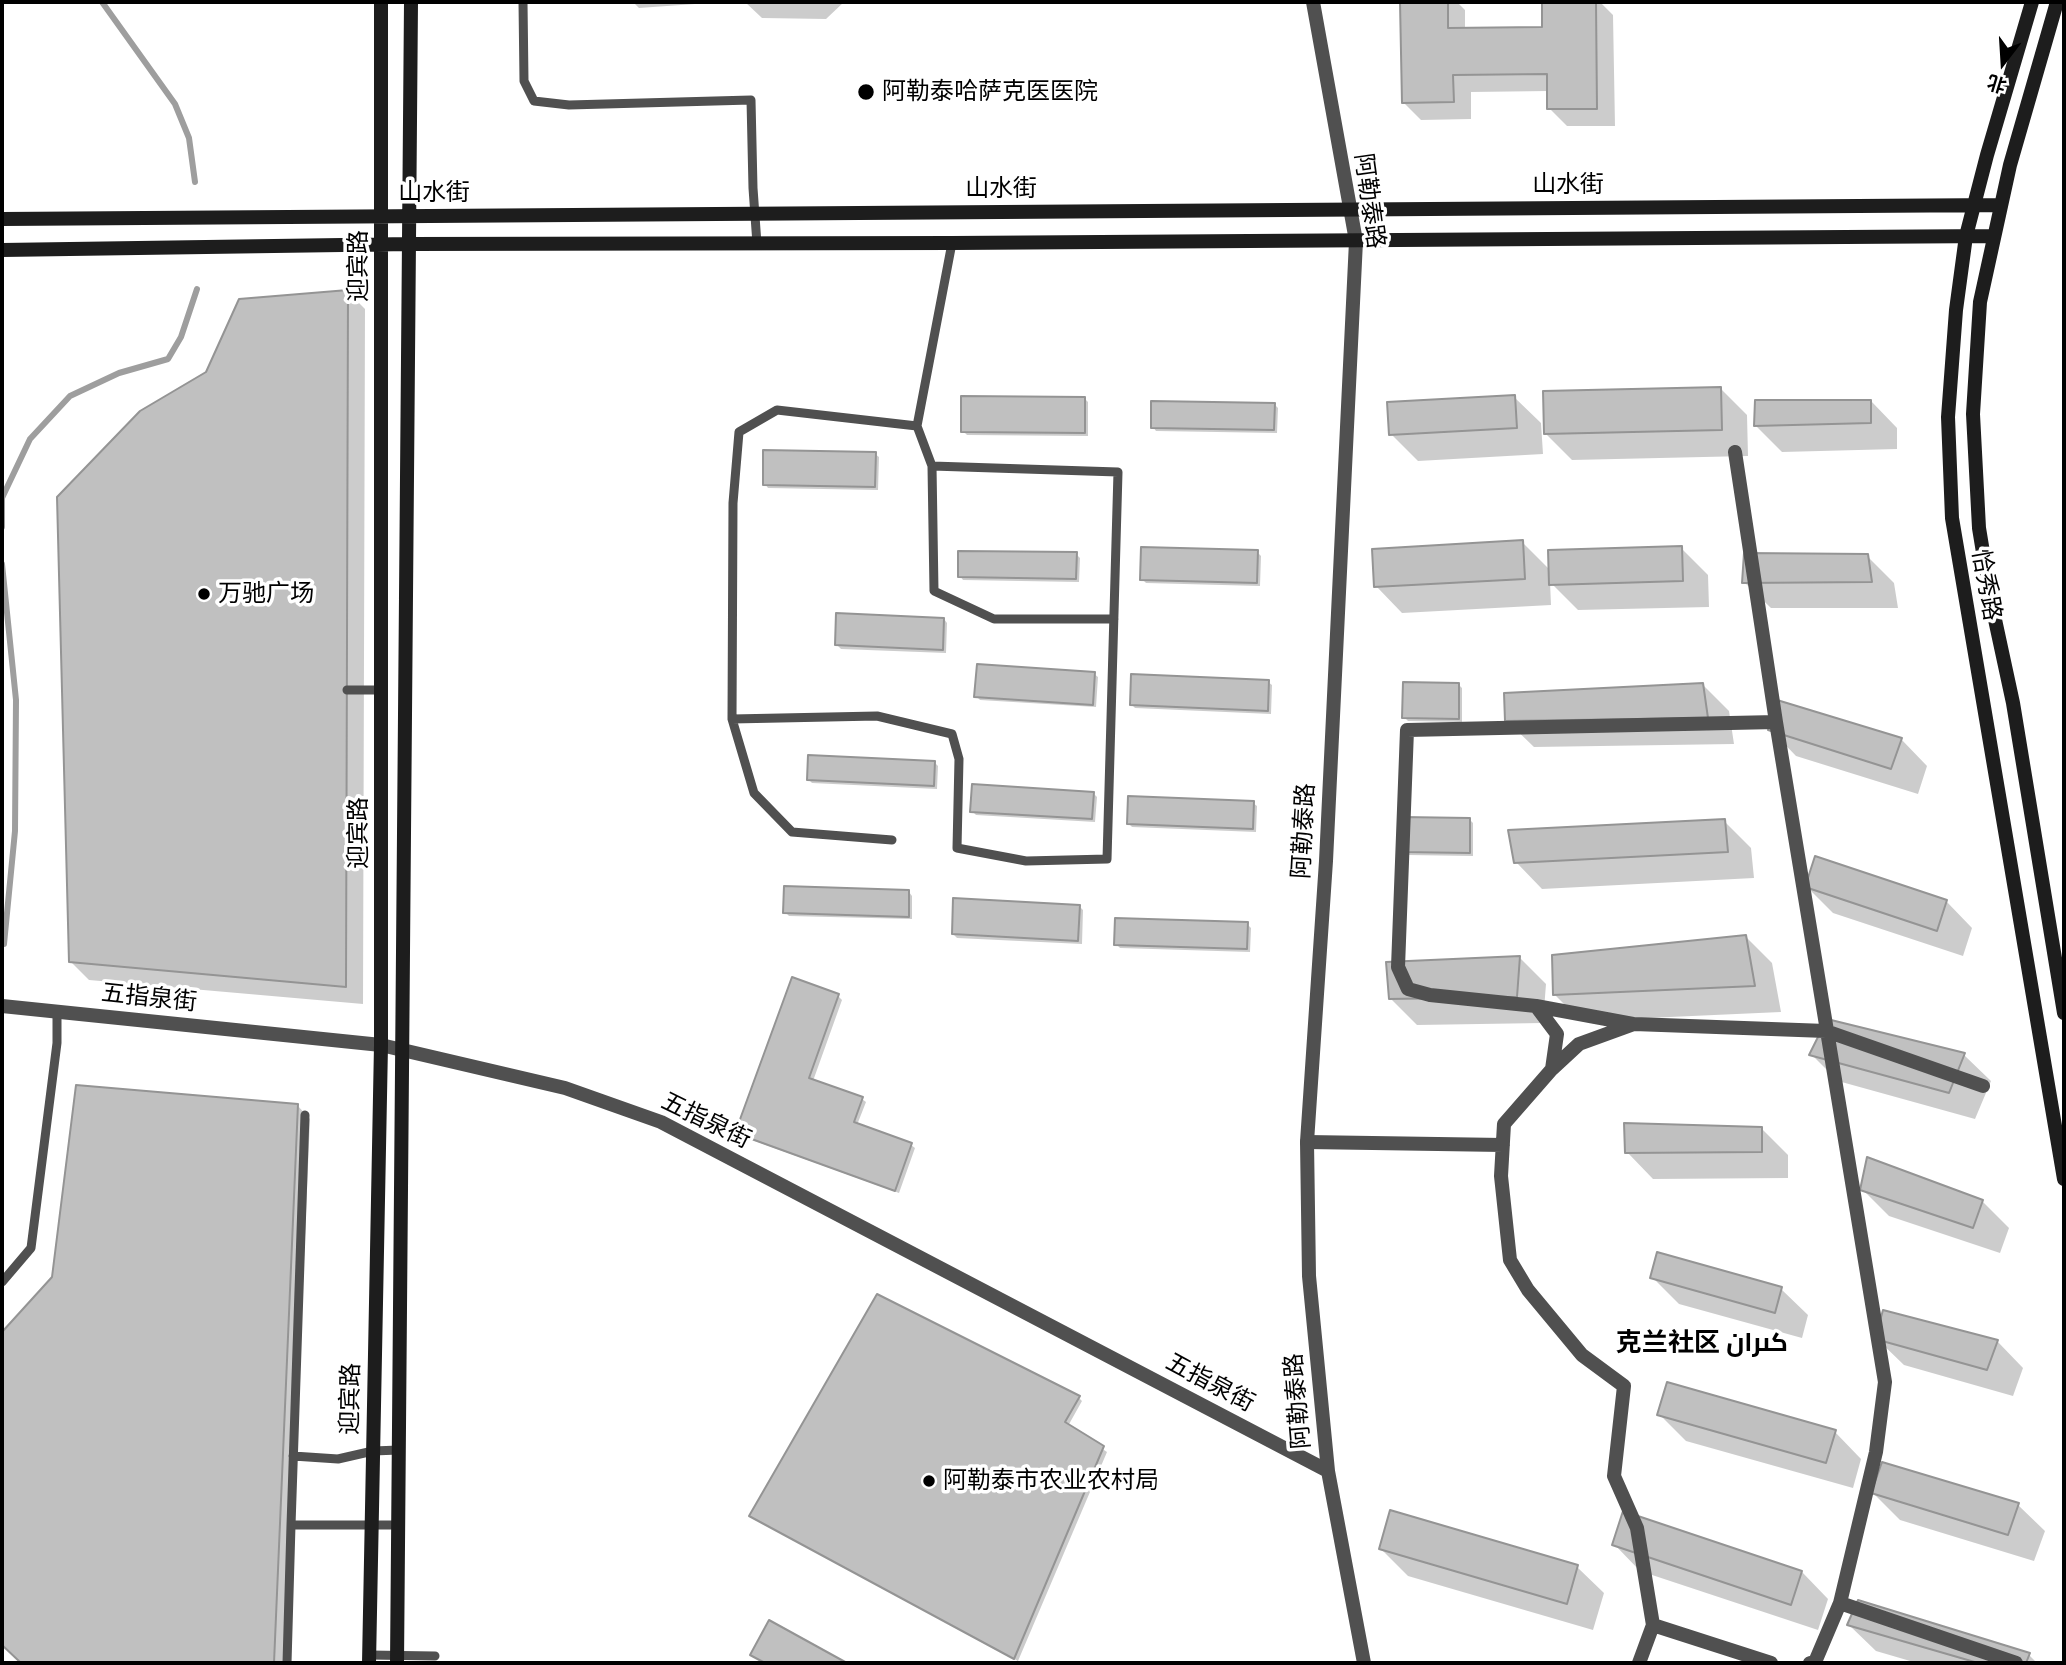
<!DOCTYPE html>
<meta charset="utf-8">
<style>
body{margin:0}
#map{position:relative;width:2066px;height:1665px;overflow:hidden;background:#fff;font-family:Figtree,"Noto Sans SC",sans-serif}
canvas{display:block}
.frame{position:absolute;inset:0;border:4px solid #000;pointer-events:none}
.north{position:absolute;left:1968px;top:28px;width:70px;height:70px;-webkit-text-stroke:5px #fff;paint-order:stroke;rotate:197deg;font-size:19px;font-weight:700;line-height:28px;text-align:center;color:#000}
.north::after{content:'';display:block;margin:auto;width:24px;height:32px;background:#000;clip-path:polygon(50% 0,100% 100%,50% 72%,0 100%)}
</style>
<div id="map">
<canvas width="2066" height="1665"></canvas>
<div class="frame"></div>
<div class="north">北</div>
</div>
<script>
const g = document.querySelector('canvas').getContext('2d');
g.lineJoin = 'round';
function fill(path, color) { g.fillStyle = color; g.fill(path, 'evenodd'); }
function trace(path, color, width, dash) { g.strokeStyle = color; g.lineWidth = width; g.lineCap = dash ? 'butt' : 'round'; g.setLineDash(dash || []); g.stroke(path); }
function write(font, color, halo, rows, align = 'center') {
  g.font = font + ' Figtree,Cairo,"Noto Sans SC",sans-serif'; g.lineWidth = 7; g.setLineDash([]); g.textBaseline = 'middle'; g.strokeStyle = halo; g.fillStyle = color; for (const [text, x, y, turn = 0] of rows) {
    g.save(); g.translate(x, y); g.rotate((+turn || 0) * Math.PI / 180); g.textAlign = isNaN(turn) ? turn : align; if (halo) g.strokeText(text, 0, 0); g.fillText(text, 0, 0); g.restore();
  }
}
const shadow = new Path2D(`
 M 633,2 L 723,2 L 639,8 Z
 M 745,2 L 844,2 L 826,19 L 762,18 Z
 M 1402,2 L 1457,2 L 1465,10 L 1465,29 L 1544,29 L 1544,2 L 1600,2 L 1613,15 L 1615,126 L 1567,126 L 1549,108 L 1549,91 L 1471,92 L 1471,119 L 1421,120 L 1403,102 Z
 M 348,292 L 365,309 L 363,1004 L 89,980 L 71,962 Z
 M 1720,388 L 1747,415 L 1748,456 L 1572,460 L 1546,434 Z
 M 1514,397 L 1541,423 L 1543,454 L 1418,461 L 1391,434 Z
 M 1084,398 L 1088,402 L 1088,436 L 967,435 L 963,431 Z
 M 1871,401 L 1897,428 L 1897,449 L 1782,452 L 1755,425 Z
 M 1274,404 L 1278,408 L 1277,433 L 1156,431 L 1153,427 Z
 M 875,454 L 879,457 L 878,490 L 768,488 L 765,484 Z
 M 1522,542 L 1551,571 L 1681,548 L 1708,575 L 1709,607 L 1578,610 L 1550,582 L 1551,605 L 1402,613 L 1376,586 Z
 M 1257,552 L 1261,556 L 1260,586 L 1146,583 L 1142,579 Z
 M 1076,554 L 1080,558 L 1079,582 L 963,580 L 960,576 Z
 M 1867,556 L 1894,583 L 1898,608 L 1771,608 L 1744,582 Z
 M 944,619 L 947,623 L 946,653 L 841,649 L 837,645 Z
 M 1094,674 L 1098,677 L 1096,707 L 980,700 L 976,696 Z
 M 1268,682 L 1272,685 L 1271,714 L 1135,708 L 1131,704 Z
 M 1459,685 L 1462,688 L 1462,722 L 1408,721 L 1404,717 Z
 M 1703,685 L 1729,711 L 1734,744 L 1534,747 L 1507,721 Z
 M 1770,729 L 1901,739 L 1927,766 L 1918,794 L 1796,756 Z
 M 934,762 L 938,766 L 937,789 L 812,783 L 808,779 Z
 M 1093,793 L 1097,797 L 1095,822 L 976,815 L 972,811 Z
 M 1253,803 L 1257,806 L 1256,832 L 1132,827 L 1128,823 Z
 M 1469,819 L 1473,823 L 1473,856 L 1407,855 L 1404,852 Z
 M 1724,821 L 1751,848 L 1754,878 L 1542,889 L 1516,862 Z
 M 1807,887 L 1946,901 L 1972,928 L 1963,956 L 1833,913 Z
 M 909,892 L 912,896 L 912,919 L 789,916 L 785,912 Z
 M 1080,907 L 1083,910 L 1082,944 L 957,938 L 953,934 Z
 M 1247,924 L 1251,928 L 1250,952 L 1120,948 L 1116,944 Z
 M 1746,937 L 1772,963 L 1781,1012 L 1581,1021 L 1554,994 Z
 M 1519,957 L 1546,984 L 1543,1023 L 1417,1025 L 1390,998 Z
 M 793,980 L 838,996 L 842,1000 L 813,1081 L 862,1099 L 866,1102 L 857,1125 L 911,1145 L 915,1148 L 899,1193 L 741,1136 L 738,1132 Z
 M 1811,1054 L 1964,1055 L 1991,1081 L 1975,1119 L 1838,1081 Z
 M 297,1105 L 310,1119 L 287,1663 L 23,1663 L 2,1642 L 2,1334 L 53,1278 Z
 M 1762,1129 L 1788,1155 L 1788,1178 L 1653,1179 L 1627,1152 Z
 M 1862,1189 L 1982,1201 L 2009,1228 L 2000,1253 L 1889,1216 Z
 M 1652,1277 L 1781,1289 L 1808,1315 L 1802,1338 L 1679,1304 Z
 M 1877,1339 L 1997,1341 L 2023,1368 L 2013,1396 L 1904,1365 Z
 M 1079,1398 L 1082,1401 L 1068,1426 L 1107,1452 L 1018,1661 L 751,1516 Z
 M 1659,1414 L 1835,1432 L 1861,1459 L 1853,1488 L 1686,1441 Z
 M 1873,1493 L 2018,1505 L 2045,1531 L 2034,1561 L 1900,1520 Z
 M 1614,1544 L 1802,1572 L 1828,1599 L 1818,1630 L 1640,1571 Z
 M 1381,1549 L 1577,1567 L 1604,1593 L 1593,1630 L 1408,1576 Z
 M 769,1623 L 844,1663 L 764,1663 L 756,1658 L 752,1655 Z
 M 1849,1625 L 2029,1655 L 2037,1663 L 1917,1663 L 1876,1651 Z`);
const stream = new Path2D(`
 M 102,2 L 175,104 L 189,138 L 195,182
 M 2,527 L 2,498 L 30,439 L 70,396 L 119,373 L 168,359 L 181,337 L 197,289
 M 2,564 L 16,700 L 15,831 L 4,944`);
const building = new Path2D(`
 M 1400,2 L 1448,2 L 1448,28 L 1542,27 L 1542,2 L 1596,2 L 1597,109 L 1547,109 L 1547,74 L 1453,75 L 1454,102 L 1402,103 Z
 M 348,290 L 346,987 L 69,962 L 57,497 L 140,411 L 206,372 L 239,299 Z
 M 1721,387 L 1722,430 L 1544,434 L 1543,391 Z
 M 1515,395 L 1517,428 L 1389,435 L 1387,402 Z
 M 961,396 L 1085,397 L 1085,433 L 961,432 Z
 M 1755,400 L 1871,400 L 1871,423 L 1754,426 Z
 M 1151,401 L 1275,403 L 1274,430 L 1151,428 Z
 M 763,450 L 876,452 L 875,487 L 763,485 Z
 M 1523,540 L 1525,579 L 1374,587 L 1372,549 Z
 M 1682,546 L 1683,581 L 1549,585 L 1548,550 Z
 M 1141,547 L 1258,550 L 1257,583 L 1140,580 Z
 M 958,551 L 1077,552 L 1076,579 L 958,577 Z
 M 1744,553 L 1868,554 L 1872,582 L 1742,583 Z
 M 836,613 L 944,618 L 943,650 L 835,645 Z
 M 977,664 L 1095,672 L 1093,705 L 974,697 Z
 M 1131,674 L 1269,680 L 1268,711 L 1130,705 Z
 M 1403,682 L 1459,683 L 1459,719 L 1402,718 Z
 M 1703,683 L 1708,718 L 1505,721 L 1504,693 Z
 M 1777,700 L 1902,738 L 1891,769 L 1768,730 Z
 M 808,755 L 935,761 L 934,786 L 807,780 Z
 M 972,784 L 1094,792 L 1092,819 L 970,812 Z
 M 1128,796 L 1254,801 L 1253,829 L 1127,824 Z
 M 1402,817 L 1470,818 L 1470,853 L 1402,852 Z
 M 1725,819 L 1728,852 L 1514,863 L 1508,830 Z
 M 1815,856 L 1947,900 L 1937,931 L 1805,887 Z
 M 784,886 L 909,890 L 909,917 L 783,913 Z
 M 953,898 L 1080,905 L 1078,941 L 952,934 Z
 M 1115,918 L 1248,922 L 1247,949 L 1114,945 Z
 M 1746,935 L 1755,986 L 1553,995 L 1552,955 Z
 M 1520,956 L 1517,997 L 1389,999 L 1386,962 Z
 M 792,977 L 839,994 L 809,1078 L 863,1097 L 854,1122 L 912,1143 L 895,1191 L 735,1133 Z
 M 1827,1019 L 1965,1053 L 1949,1093 L 1809,1055 Z
 M 76,1085 L 298,1104 L 274,1663 L 21,1663 L 2,1645 L 2,1332 L 52,1277 Z
 M 1624,1123 L 1762,1127 L 1762,1152 L 1625,1153 Z
 M 1867,1157 L 1983,1200 L 1973,1228 L 1860,1190 Z
 M 1657,1252 L 1782,1287 L 1775,1313 L 1650,1278 Z
 M 877,1294 L 1080,1396 L 1065,1422 L 1104,1446 L 1014,1659 L 749,1516 Z
 M 1883,1310 L 1998,1340 L 1987,1370 L 1875,1339 Z
 M 1667,1382 L 1836,1430 L 1826,1463 L 1657,1415 Z
 M 1882,1462 L 2019,1503 L 2008,1535 L 1871,1493 Z
 M 1390,1510 L 1578,1565 L 1567,1604 L 1379,1549 Z
 M 1623,1511 L 1802,1571 L 1791,1605 L 1612,1545 Z
 M 1858,1600 L 2030,1653 L 2026,1663 L 1978,1663 L 1847,1625 Z
 M 769,1620 L 847,1663 L 765,1663 L 750,1655 Z`);
const service = new Path2D(`
 M 523,2 L 524,81 L 534,101 L 569,105 L 751,100 L 753,188 L 757,244
 M 932,466 L 934,591 L 994,619 L 1114,619
 M 347,690 L 382,690
 M 732,719 L 877,716 L 952,734 L 959,759 L 957,848 L 1026,861 L 1107,859 L 1118,472 L 932,466 L 917,426 L 952,243
 M 892,840 L 792,832 L 754,793 L 732,719 L 733,503 L 739,432 L 777,410 L 917,426
 M 2,1282 L 31,1248 L 57,1043 L 57,1012
 M 293,1456 L 338,1459 L 373,1451 L 399,1450
 M 291,1525 L 305,1115
 M 369,1655 L 435,1656
 M 287,1663 L 291,1525 L 398,1525`);
const minor = new Path2D(`
 M 1735,452 L 1776,722 L 1885,1382 L 1876,1452 L 1840,1603 L 2016,1663
 M 1536,1006 L 1557,1034 L 1552,1069
 M 1633,1024 L 1536,1006 L 1430,995 L 1408,989 L 1398,967 L 1407,730 L 1776,722
 M 1307,1142 L 1503,1145
 M 1639,1663 L 1653,1625
 M 1771,1663 L 1653,1625 L 1637,1528 L 1614,1476 L 1624,1386 L 1582,1355 L 1528,1290 L 1510,1260 L 1501,1176 L 1504,1124 L 1552,1069 L 1579,1044 L 1634,1024 L 1826,1031 L 1983,1086
 M 1810,1663 L 1815,1662 L 1840,1603`);
const tertiary = new Path2D(`
 M 1313,2 L 1356,241 L 1326,861 L 1307,1142 L 1309,1276 L 1328,1471 L 1364,1663
 M 2,1006 L 381,1045 L 565,1088 L 661,1122 L 1328,1471`);
const secondary = new Path2D(`
 M 2032,2 L 1987,155 L 1966,236 L 1956,310 L 1948,417 L 1952,518 L 2064,1179
 M 2057,2 L 2010,165 L 1980,302 L 1973,414 L 1979,528 L 1991,601 L 2013,703 L 2064,1013
 M 2,219 L 2001,205
 M 2,250 L 410,244 L 952,243 L 1994,236
 M 369,1663 L 381,1045 L 381,2
 M 397,1663 L 411,2`);
const markers = [
 [866,92,9,"#000"],
 [204,594,7,"#000"],
 [929,1481,7,"#000"]
];
const poiNames = [
 ["阿勒泰哈萨克医医院",882,92],
 ["万驰广场",218,594],
 ["阿勒泰市农业农村局",943,1481]
];
const streetNames = [
 ["山水街",1568,185],
 ["山水街",1001,189],
 ["山水街",434,193],
 ["阿勒泰路",1369,201,82],
 ["迎宾路",359,266,-90],
 ["恰秀路",1986,585,80],
 ["阿勒泰路",1304,831,-87],
 ["迎宾路",359,833,-90],
 ["五指泉街",149,998,6],
 ["五指泉街",706,1121,26],
 ["五指泉街",1210,1383,28],
 ["迎宾路",351,1399,-89],
 ["阿勒泰路",1298,1401,-95]
];
const neighbourhoodNames = [
 ["克兰社区 كىران",1702,1343]
];
fill(shadow, '#0003');
trace(stream, '#9e9e9e', 6);
fill(building, '#c0c0c0');
trace(building, '#949494', 2);
trace(service, '#505050', 9);
trace(minor, '#505050', 14);
trace(tertiary, '#505050', 14);
trace(secondary, '#1d1d1d', 14);
for (const [x, y, r, color] of markers) { const dot = new Path2D(); dot.arc(x, y, r, 0, 2 * Math.PI); g.fillStyle = color; g.fill(dot); trace(dot, '#fff', 2.5); }
write('24px', '#000', '#fff', poiNames, 'left');
write('24px', '#000', '#fff', streetNames);
write('bold 26px', '#000', '#fff', neighbourhoodNames);
</script>
